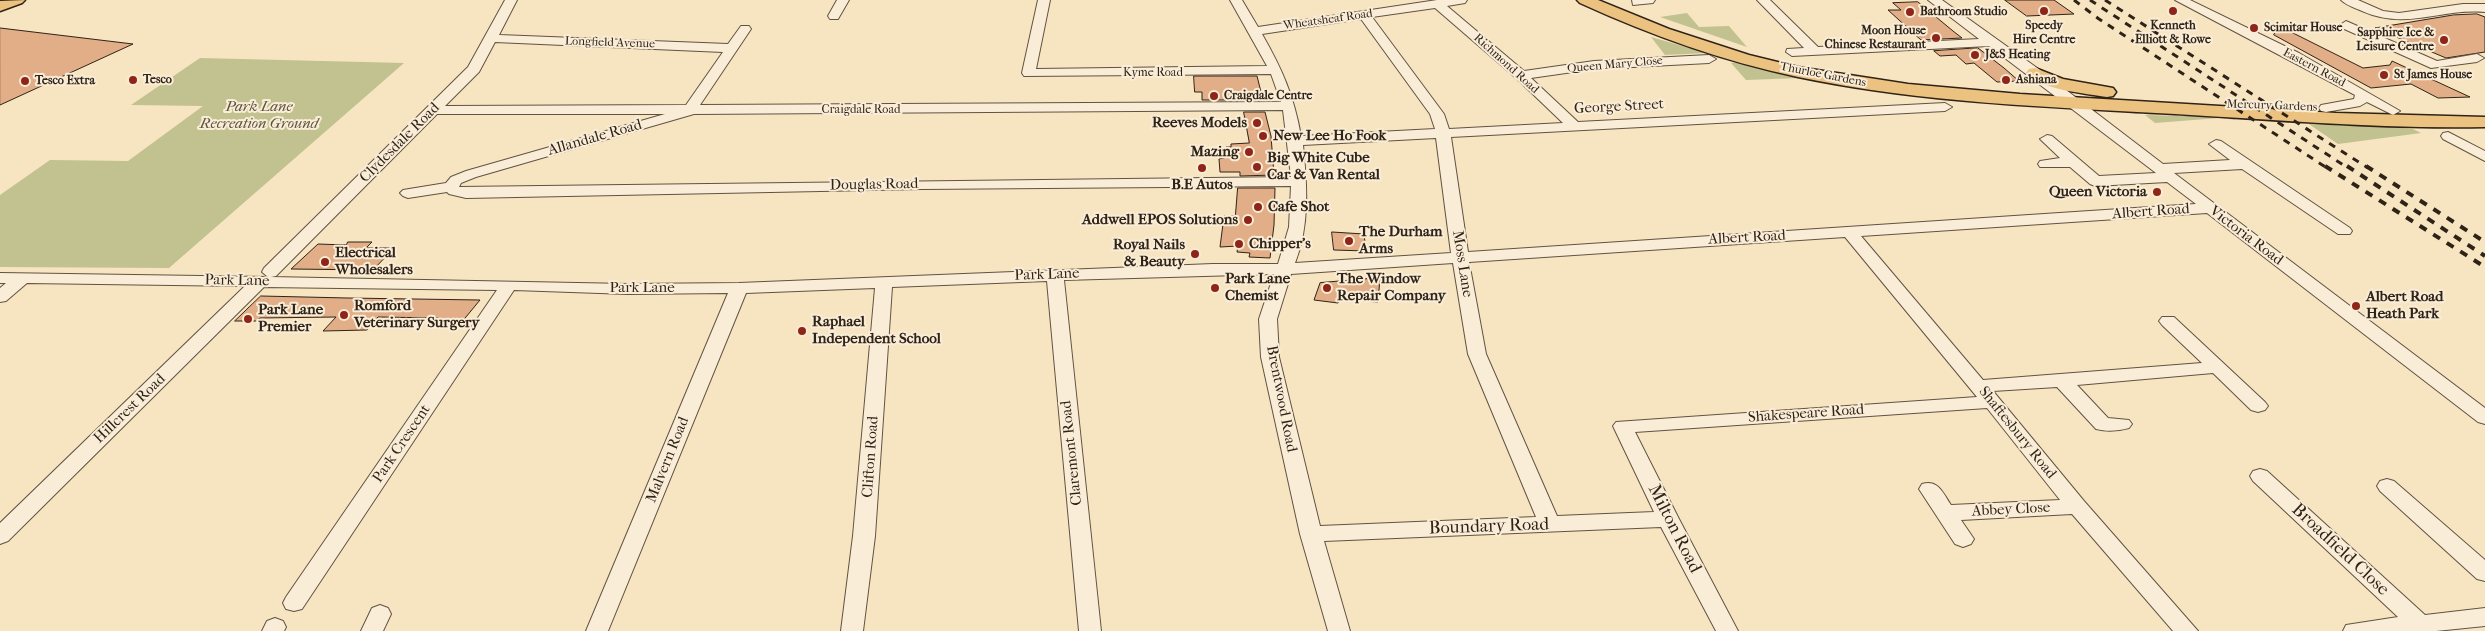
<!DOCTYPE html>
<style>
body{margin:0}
canvas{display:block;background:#f7e4c1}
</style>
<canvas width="2485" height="631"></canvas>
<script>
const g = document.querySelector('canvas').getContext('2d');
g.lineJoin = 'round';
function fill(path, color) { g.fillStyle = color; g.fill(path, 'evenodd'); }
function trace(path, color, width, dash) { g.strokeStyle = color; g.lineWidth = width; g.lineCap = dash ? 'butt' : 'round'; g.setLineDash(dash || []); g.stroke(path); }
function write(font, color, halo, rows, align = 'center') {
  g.font = font + ' "IM FELL French Canon",serif'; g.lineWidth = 4; g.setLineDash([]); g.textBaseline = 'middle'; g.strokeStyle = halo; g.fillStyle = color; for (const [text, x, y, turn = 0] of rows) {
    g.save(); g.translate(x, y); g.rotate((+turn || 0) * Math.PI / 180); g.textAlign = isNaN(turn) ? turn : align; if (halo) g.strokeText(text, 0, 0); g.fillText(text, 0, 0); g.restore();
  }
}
const green = new Path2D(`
 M 1687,13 L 1699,27 L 1729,26 L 1747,47 L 1660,17 Z
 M 1651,37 L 1707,53 L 1665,55 Z
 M 200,58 L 404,63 L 169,268 L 0,267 L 0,195 L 50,160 L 128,161 L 203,106 L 131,105 Z
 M 1742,62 L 1801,78 L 1746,80 L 1731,63 Z
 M 2145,115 L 2231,117 L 2236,120 L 2219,118 L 2155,123 Z
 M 2303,120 L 2413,129 L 2421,133 L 2338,144 Z`);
const building = new Path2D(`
 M 2005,0 L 2054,0 L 2074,14 L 2027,16 Z
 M 1918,2 L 1953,31 L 1962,38 L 1921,40 L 1888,10 L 1901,10 L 1893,3 Z
 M 2477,14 L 2485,17 L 2485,52 L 2446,58 L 2375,28 L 2453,15 Z
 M 2279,26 L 2363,68 L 2390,65 L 2392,61 L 2470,97 L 2438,98 L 2411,84 L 2371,88 L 2274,35 Z
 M 0,28 L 133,44 L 0,105 Z
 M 1978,48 L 2004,68 L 2019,81 L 1997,82 L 1974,63 L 1966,64 L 1956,55 L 1940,56 L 1934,51 Z
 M 1194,76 L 1257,76 L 1263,100 L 1202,100 L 1202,92 L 1195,92 Z
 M 1244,112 L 1265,112 L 1271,136 L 1274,175 L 1240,176 L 1240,172 L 1220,172 L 1219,159 L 1227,157 L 1226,147 L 1231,147 L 1231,144 L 1249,143 Z
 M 1238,188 L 1275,188 L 1274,225 L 1270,258 L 1249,257 L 1250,253 L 1237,252 L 1238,246 L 1220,247 L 1224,216 L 1235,216 Z
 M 1332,232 L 1364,234 L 1366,251 L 1334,250 Z
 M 348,242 L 372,242 L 366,248 L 394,248 L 373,270 L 291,269 L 318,244 L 346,245 Z
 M 1380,278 L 1378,302 L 1363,301 L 1361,293 L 1341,295 L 1338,303 L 1314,300 L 1320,283 Z
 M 261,296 L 348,298 L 480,300 L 461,323 L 434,323 L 438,318 L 378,317 L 367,330 L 323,331 L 336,317 L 260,318 L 256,321 L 235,321 Z`);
const minor = new Path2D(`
 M 505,0 L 517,0 L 499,35 L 728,44 L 741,26 L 749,26 L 751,29 L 700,105 L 1281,102 L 1271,74 L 1024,76 L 1022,73 L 1038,0 L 1050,0 L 1036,69 L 1267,66 L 1230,0 L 1242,0 L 1258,27 L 1437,0 L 1467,0 L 1465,3 L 1447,6 L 1524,71 L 1594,61 L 1709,55 L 1716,59 L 1709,63 L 1594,69 L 1531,78 L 1578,122 L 1945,103 L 1952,107 L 1945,111 L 1451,137 L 1468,252 L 2196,204 L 2167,182 L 2095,186 L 2090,184 L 2070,167 L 2040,167 L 2038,164 L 2040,161 L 2060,158 L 2040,139 L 2047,135 L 2052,136 L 2099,176 L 2156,173 L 1989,46 L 1792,56 L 1786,52 L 1787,49 L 1804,48 L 1757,0 L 1770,0 L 1818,47 L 1979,39 L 1928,0 L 1942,0 L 2040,70 L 2163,164 L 2230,160 L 2209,144 L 2216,140 L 2221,141 L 2350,228 L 2352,231 L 2350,234 L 2338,234 L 2242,169 L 2174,173 L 2485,408 L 2485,424 L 2478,422 L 2207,213 L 1861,236 L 1983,380 L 2202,363 L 2162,325 L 2159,321 L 2162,317 L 2174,317 L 2265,402 L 2268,406 L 2265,410 L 2258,412 L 2251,410 L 2213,373 L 2077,385 L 2108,418 L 2129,420 L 2132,424 L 2129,428 C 2118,431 2107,432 2096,429 L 2057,387 L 1993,391 L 2084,501 L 2198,631 L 2173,631 L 2072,514 L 1961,520 L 1974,539 L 1971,544 L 1963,547 L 1955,544 L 1919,489 L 1922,484 C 1938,479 1943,493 1951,505 L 2060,500 L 1987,408 L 1635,432 L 1679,519 L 1738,631 L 1716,631 L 1661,527 L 1324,541 L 1350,631 L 1328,631 L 1300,534 L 1261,357 L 1259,319 L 1274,274 L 1064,280 L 1101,631 L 1079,631 L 1047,281 L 892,287 L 875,536 L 863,631 L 841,631 L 853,536 L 875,288 L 746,293 L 608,631 L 586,631 L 728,293 L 628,294 L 514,290 L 302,609 L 294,611 L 286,609 L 283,603 L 286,597 L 497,290 L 264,287 L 8,541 L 0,544 L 0,523 L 245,286 L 27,283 L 6,301 L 0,302 L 0,288 L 6,283 L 0,283 L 0,273 L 268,277 L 262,272 L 264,268 L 468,67 ZM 1435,8 L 1516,78 L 1563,123 L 1449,129 L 1444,114 L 1372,17 ZM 1361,19 L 1430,114 L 1435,129 L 1301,136 C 1294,96 1282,69 1262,34 ZM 495,42 L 723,52 L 686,105 L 445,106 L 479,72 ZM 1283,110 L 1291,177 L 459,187 L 461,183 L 476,177 L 694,114 ZM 437,114 L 665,114 L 466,171 L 451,177 L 446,183 L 403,190 L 400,193 L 403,196 L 408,198 L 447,192 L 449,194 L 466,198 L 922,189 L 1291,186 L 1289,227 L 1278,264 L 1213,264 L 739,283 L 628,284 L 271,277 L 276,276 ZM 1436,138 L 1451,253 L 1295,263 C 1310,226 1307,184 1303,145 ZM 1845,237 L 1977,397 L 1616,422 L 1613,426 L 1654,512 L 1557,516 L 1486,354 L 1469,262 ZM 1453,263 L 1468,354 L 1536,517 L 1320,526 L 1279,357 L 1277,319 L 1291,274 Z
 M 837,0 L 849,0 L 838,19 L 830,19 L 828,16 Z
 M 1632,0 L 1655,0 L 1653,3 L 1633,5 Z
 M 2175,0 L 2190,0 L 2299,53 L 2400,111 L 2393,115 L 2367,102 L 2360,106 L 2326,112 L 2321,111 L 2319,108 L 2321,105 L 2354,99 L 2355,95 Z
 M 2341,0 L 2358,0 L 2383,11 L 2399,13 L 2463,4 L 2485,4 L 2485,12 C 2439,8 2408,31 2362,11 C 2355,8 2346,5 2341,0 Z
 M 2346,21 L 2437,61 L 2477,54 L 2484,58 L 2477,62 L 2431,68 L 2342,28 L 2340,25 Z
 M 2448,132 L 2485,151 L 2485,161 L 2443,139 L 2441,136 L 2443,133 Z
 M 2260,469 L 2267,471 L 2425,615 L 2485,608 L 2485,626 L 2436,631 L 2343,631 L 2346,625 L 2398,617 L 2253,481 L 2250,476 L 2253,471 Z
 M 2387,479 L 2394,481 L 2485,560 L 2485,581 L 2477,579 L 2380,491 L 2377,486 L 2380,481 Z
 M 380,605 L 388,608 L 391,614 L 383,631 L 361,631 L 372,608 Z
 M 275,618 L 283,621 L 286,627 L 284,631 L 262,631 L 267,621 Z`);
const major = new Path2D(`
 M 25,0 L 22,3 L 0,11 L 0,1 Z
 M 1577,0 L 1598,0 L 1669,29 L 1749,55 L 1798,67 L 1908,84 L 2020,94 L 2336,113 L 2485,117 L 2485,127 C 2382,129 2279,120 2175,114 C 2050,107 1922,103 1798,77 C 1722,61 1650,35 1580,3 Z
 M 2035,68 L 2063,79 L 2113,88 L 2116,92 L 2113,96 L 2107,97 C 2088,94 2037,89 2026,73 L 2029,69 Z`);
const railFar1 = new Path2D(`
 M 2074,0 L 2099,19 L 2327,168
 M 2090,0 L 2348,168
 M 2105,0 L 2368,168`);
const rail = new Path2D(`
 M 2325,166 L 2485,267
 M 2347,166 L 2485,256
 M 2366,166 L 2485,242`);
const markers = [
 [2044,11,5,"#8f2418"],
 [2173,11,5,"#8f2418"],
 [1910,12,5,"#8f2418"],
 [2254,28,5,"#8f2418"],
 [1936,38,5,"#8f2418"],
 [2444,40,5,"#8f2418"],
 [1975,55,5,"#8f2418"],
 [2384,75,5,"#8f2418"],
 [133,80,5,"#8f2418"],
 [2006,80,5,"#8f2418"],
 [25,81,5,"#8f2418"],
 [1214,96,5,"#8f2418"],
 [1257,123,5,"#8f2418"],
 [1263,136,5,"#8f2418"],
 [1249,152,5,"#8f2418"],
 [1257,167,5,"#8f2418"],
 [1202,168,5,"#8f2418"],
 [2157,192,5,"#8f2418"],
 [1258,207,5,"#8f2418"],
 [1248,220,5,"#8f2418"],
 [1349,241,5,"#8f2418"],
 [1239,244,5,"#8f2418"],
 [1195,254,5,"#8f2418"],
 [325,262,5,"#8f2418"],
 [1215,288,5,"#8f2418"],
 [1327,288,5,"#8f2418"],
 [2356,306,5,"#8f2418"],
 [344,315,5,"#8f2418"],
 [248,319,5,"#8f2418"],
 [802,331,5,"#8f2418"]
];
const farPoinames = [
 ["Bathroom Studio",1920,12],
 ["Speedy",2044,26,"center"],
 ["Hire Centre",2044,40,"center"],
 ["Kenneth",2173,26,"center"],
 ["Elliott & Rowe",2173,40,"center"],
 ["Scimitar House",2264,28],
 ["Moon House",1926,31,"right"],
 ["Chinese Restaurant",1926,45,"right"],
 ["Sapphire Ice &",2434,33,"right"],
 ["Leisure Centre",2434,47,"right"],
 ["J&S Heating",1985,55],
 ["St James House",2394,75],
 ["Tesco",143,80],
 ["Ashiana",2016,80],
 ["Tesco Extra",35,81],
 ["Craigdale Centre",1224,96]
];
const farStreetnames = [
 ["Wheatsheaf Road",1328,20,-8],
 ["Longfield Avenue",610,43,2],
 ["Richmond Road",1506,64,42],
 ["Queen Mary Close",1615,65,-5],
 ["Eastern Road",2314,68,28],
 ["Kyme Road",1153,73],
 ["Thurloe Gardens",1823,75,11],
 ["Mercury Gardens",2272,106,2],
 ["Craigdale Road",861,110]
];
const parkNames = [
 ["Park Lane",259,107],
 ["Recreation Ground",259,124]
];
const streetNames = [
 ["George Street",1619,107,-3],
 ["Allandale Road",595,138,-16],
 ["Clydesdale Road",400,143,-45],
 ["Douglas Road",874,185,-1],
 ["Albert Road",2151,212,-4],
 ["Victoria Road",2246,236,37],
 ["Albert Road",1747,238,-3],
 ["Moss Lane",1462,264,81],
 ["Park Lane",1047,275,-2],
 ["Park Lane",237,281,1],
 ["Park Lane",642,288],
 ["Brentwood Road",1281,399,79],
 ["Hillcrest Road",130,409,-44],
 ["Shakespeare Road",1806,414,-4],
 ["Shaftesbury Road",2017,433,51],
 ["Park Crescent",402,444,-56],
 ["Claremont Road",1072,453,-96],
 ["Clifton Road",871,457,-86],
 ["Malvern Road",668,460,-68],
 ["Abbey Close",2011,510,-3]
];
const poiNames = [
 ["Reeves Models",1247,123,"right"],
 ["New Lee Ho Fook",1273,136],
 ["Mazing",1239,152,"right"],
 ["Big White Cube",1267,158],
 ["Car & Van Rental",1267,175],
 ["B.E Autos",1202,185,"center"],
 ["Queen Victoria",2147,192,"right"],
 ["Cafe Shot",1268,207],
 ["Addwell EPOS Solutions",1238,220,"right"],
 ["The Durham",1359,232],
 ["Arms",1359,249],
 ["Chipper's",1249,244],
 ["Royal Nails",1185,245,"right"],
 ["& Beauty",1185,262,"right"],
 ["Electrical",335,253],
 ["Wholesalers",335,270],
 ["Park Lane",1225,279],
 ["Chemist",1225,296],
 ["The Window",1337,279],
 ["Repair Company",1337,296],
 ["Albert Road",2366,297],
 ["Heath Park",2366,314],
 ["Romford",354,306],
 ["Veterinary Surgery",354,323],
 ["Park Lane",258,310],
 ["Premier",258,327],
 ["Raphael",812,322],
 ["Independent School",812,339]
];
const nearStreetnames = [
 ["Boundary Road",1489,527,-2],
 ["Milton Road",1674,529,63],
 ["Broadfield Close",2340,550,43]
];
fill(green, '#c1c290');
fill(building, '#e1ae87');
trace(building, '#2f2318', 1);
trace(minor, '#615342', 2);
trace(major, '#2f2318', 3);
fill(minor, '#faedd7');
fill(major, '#ecc280');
trace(railFar1, '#2f2318', 3, [7, 7]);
trace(rail, '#2f2318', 4, [8, 8]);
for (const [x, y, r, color] of markers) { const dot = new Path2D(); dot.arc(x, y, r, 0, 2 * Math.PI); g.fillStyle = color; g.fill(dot); trace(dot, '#faedd7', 2); }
write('bold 12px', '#2f2318', '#faedd7', farPoinames, 'left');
write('12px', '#2f2318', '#faedd7', farStreetnames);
write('italic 15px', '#5b533c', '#faedd7', parkNames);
write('15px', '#2f2318', '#faedd7', streetNames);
write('bold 15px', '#2f2318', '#faedd7', poiNames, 'left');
write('18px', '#2f2318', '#faedd7', nearStreetnames);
</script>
